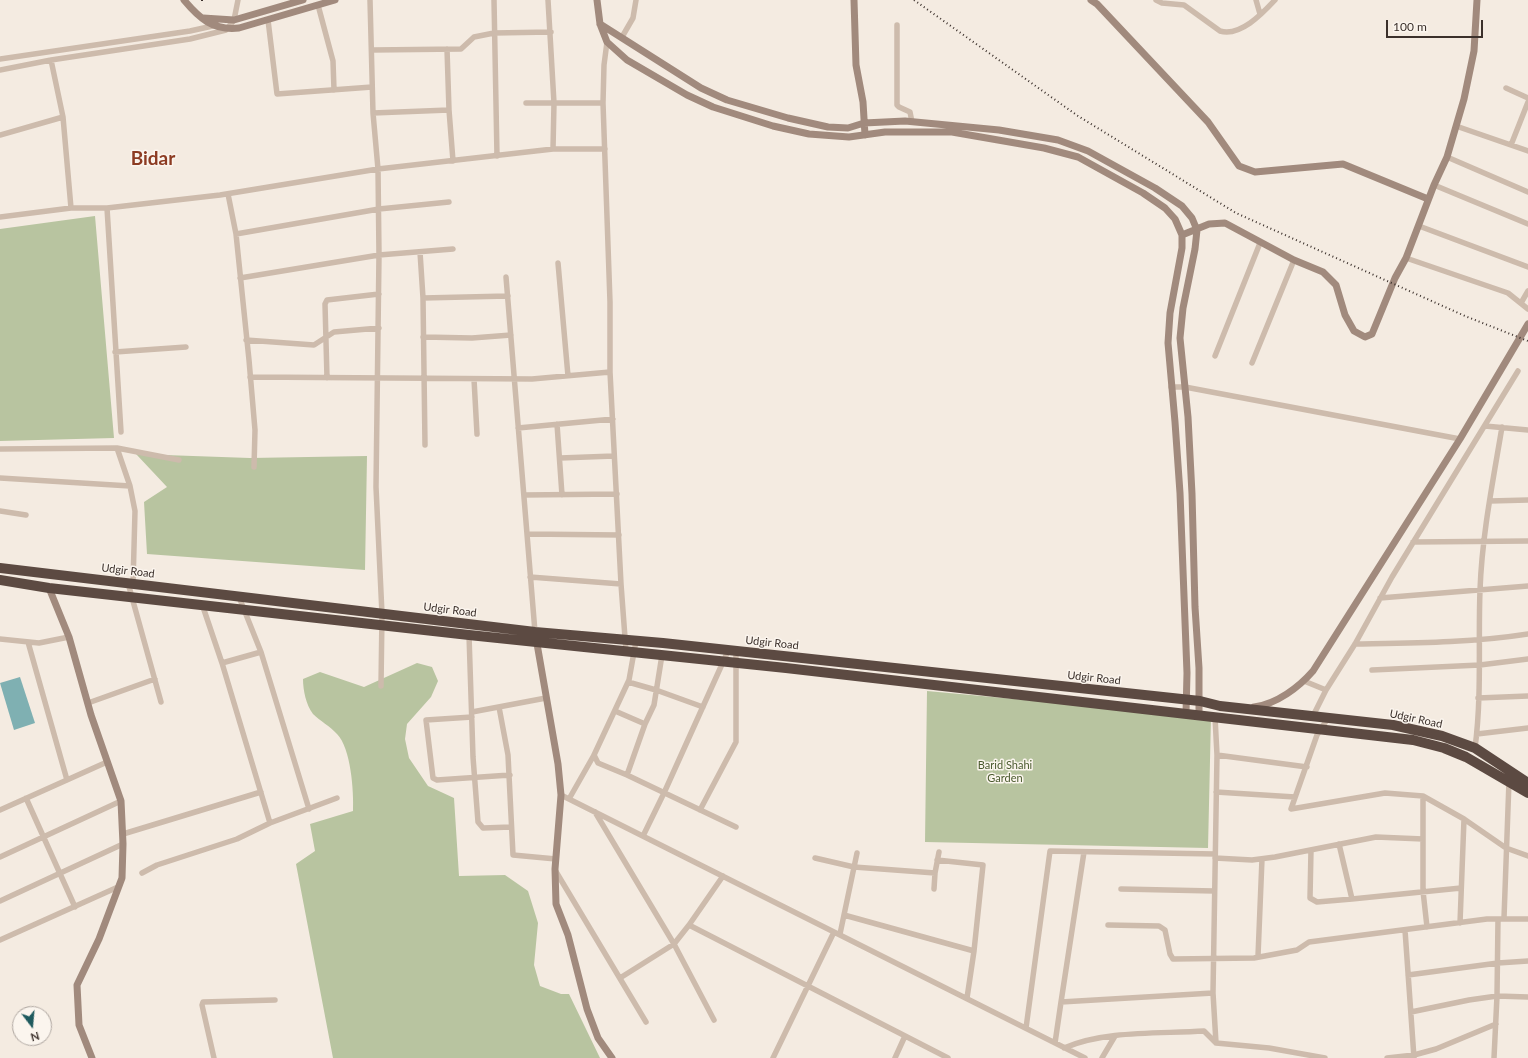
<!DOCTYPE html>
<style>
body{margin:0}
#map{position:relative;width:1528px;height:1058px;overflow:hidden;background:#f4ebe1;font-family:Lato,sans-serif}
canvas{display:block}
.north{position:absolute;left:12px;top:1006px;width:40px;height:40px;box-sizing:border-box;background:#fbf5ee;border:1px solid #aea6a0;border-radius:50%;rotate:164deg;font-size:11px;font-weight:700;line-height:16px;text-align:center;color:#3b302b}
.north::after{content:'';display:block;margin:auto;width:14px;height:18px;background:#1f5a5e;clip-path:polygon(50% 0,100% 100%,50% 72%,0 100%)}
.scale{position:absolute;left:1386px;top:20px;width:97px;height:18px;box-sizing:border-box;border:2px solid #3b302b;border-top:0;padding-left:5px;font-size:12px;line-height:14px;white-space:nowrap;color:#3b302b;-webkit-text-stroke:3px #fbf5ee;paint-order:stroke}
</style>
<div id="map">
<canvas width="1528" height="1058"></canvas>
<div class="north">N</div>
<div class="scale">100 m</div>
</div>
<script>
const g = document.querySelector('canvas').getContext('2d');
g.lineJoin = 'round';
function fill(path, color) { g.fillStyle = color; g.fill(path, 'evenodd'); }
function trace(path, color, width, dash) { g.strokeStyle = color; g.lineWidth = width; g.lineCap = dash ? 'butt' : 'round'; g.setLineDash(dash || []); g.stroke(path); }
function write(font, color, halo, rows, align = 'center') {
  g.font = font + ' Lato,sans-serif'; g.lineWidth = 3; g.setLineDash([]); g.textBaseline = 'middle'; g.strokeStyle = halo; g.fillStyle = color; for (const [text, x, y, turn = 0] of rows) {
    g.save(); g.translate(x, y); g.rotate((+turn || 0) * Math.PI / 180); g.textAlign = isNaN(turn) ? turn : align; if (halo) g.strokeText(text, 0, 0); g.fillText(text, 0, 0); g.restore();
  }
}
const green = new Path2D(`
 M 95,216 L 114,438 L 0,441 L 0,229 Z
 M 136,454 L 250,458 L 367,456 L 365,570 L 147,554 L 144,502 L 167,487 Z
 M 417,663 L 432,667 L 438,681 L 431,697 L 407,724 L 405,739 L 409,758 L 428,786 L 454,798 L 459,876 L 505,875 L 528,891 L 538,923 L 534,965 L 540,986 L 561,994 L 569,994 L 600,1058 L 333,1058 L 296,864 L 315,851 L 310,824 L 353,811 C 354,792 351,748 337,734 C 330,726 320,721 313,714 C 306,705 303,690 303,679 L 320,672 L 364,687 Z
 M 927,691 L 1211,717 L 1208,848 L 925,842 Z`);
const water = new Path2D(`
 M 20,677 L 35,723 L 14,730 L 0,683 Z`);
const street = new Path2D(`
 M 370,0 L 373,113 L 378,169 L 379,255 L 376,487 L 382,614 L 381,686
 M 494,0 L 497,156
 M 1156,0 L 1162,3 L 1184,5 L 1220,31 C 1240,37 1262,14 1275,0
 M 1256,0 L 1260,14
 M 318,5 L 333,61 L 334,90
 M 268,20 L 277,94 L 372,87
 M 897,25 L 897,105 L 899,107 L 910,112 L 912,122
 M 622,37 L 633,18 L 636,0
 M 607,42 L 604,65 L 603,103 L 610,302 L 610,372 L 621,584 L 626,651
 M 447,49 L 449,110
 M 372,50 L 461,49 L 474,37 L 494,33 L 551,32
 M 0,59 L 190,31 L 217,25
 M 0,70 L 51,60 L 190,39 L 226,30 L 234,20 L 238,0
 M 1506,88 L 1528,98
 M 526,103 L 603,103
 M 373,113 L 449,110 L 453,161
 M 1456,126 L 1528,151
 M 0,135 L 63,117
 M 1511,145 L 1528,102
 M 553,149 L 605,149
 M 1447,157 L 1528,192
 M 1434,185 L 1528,224
 M 228,194 L 236,234 L 249,360 L 255,430 L 254,467
 M 71,208 L 107,208 L 220,195 L 378,169 L 553,149 L 554,103 L 548,0
 M 107,208 L 121,432
 M 0,217 L 71,208 L 63,117 L 51,60
 M 1419,226 L 1528,267
 M 236,234 L 379,209 L 449,202
 M 420,252 L 423,298 L 425,445
 M 1406,258 L 1508,293 L 1528,309
 M 558,263 L 568,376
 M 506,277 L 535,632
 M 240,278 L 379,255 L 453,249
 M 423,298 L 508,296
 M 1521,303 L 1528,291
 M 423,337 L 472,338 L 511,335
 M 246,340 L 314,345 L 334,332 L 379,328
 M 115,352 L 186,347
 M 1215,356 L 1260,243
 M 1252,363 L 1294,260
 M 250,377 L 532,379 L 610,372
 M 327,378 L 325,304 L 327,300 L 379,294
 M 474,379 L 477,434
 M 1171,387 L 1185,387 L 1460,439
 M 557,424 L 562,495
 M 1485,426 L 1528,430
 M 518,428 L 613,419
 M 117,448 L 130,486 L 135,511 L 133,584
 M 0,449 L 117,448 L 179,460
 M 560,458 L 614,456
 M 0,478 L 130,486
 M 524,495 L 617,494
 M 1490,501 L 1528,500
 M 0,511 L 26,515
 M 527,534 L 619,535
 M 1413,542 L 1528,541
 M 530,577 L 621,584
 M 128,583 L 161,702
 M 239,597 L 261,652 L 309,809
 M 1380,598 L 1528,586
 M 202,604 L 222,663 L 261,652
 M 469,635 L 473,757 L 478,822 L 483,828 L 511,827
 M 0,639 L 39,643 L 69,637
 M 28,642 L 67,780
 M 1355,644 C 1412,643 1471,643 1528,634
 M 662,655 L 654,705 L 645,724 L 627,775 L 736,827
 M 222,663 L 270,823
 M 1372,670 L 1480,665 L 1528,659
 M 1304,681 L 1326,690 L 1355,644 L 1392,577 L 1518,371
 M 628,682 L 656,690 L 703,707
 M 1478,698 L 1528,696
 M 88,703 L 155,679
 M 499,707 L 508,755 L 513,855 L 556,859
 M 615,711 L 645,724
 M 472,712 L 546,698
 M 1313,716 L 1326,690
 M 472,717 L 426,720 L 433,778 L 437,780 L 510,775
 M 1215,717 L 1217,755 L 1213,993 L 1216,1043
 M 1328,718 L 1317,735 L 1291,809 L 1385,793 L 1423,796 L 1464,819 L 1506,848 L 1528,856
 M 1477,734 L 1528,728
 M 1475,748 C 1482,695 1478,642 1480,590 C 1482,535 1493,481 1502,427
 M 594,755 L 598,763 L 627,775
 M 1217,755 L 1307,767
 M 1216,792 L 1295,797
 M 561,795 L 1085,1058
 M 1423,796 L 1423,891 L 1427,927
 M 26,798 L 75,907
 M 569,799 L 594,755 L 629,680 L 636,641
 M 0,810 L 107,762
 M 700,810 L 736,742 L 736,652
 M 595,812 L 674,944 L 714,1020
 M 123,834 L 261,792
 M 643,836 L 664,793 L 728,651
 M 1339,844 L 1352,899 L 1461,888
 M 1311,850 L 1310,898 L 1317,902 L 1352,899
 M 1084,852 L 1061,1002 L 1213,993
 M 0,857 L 121,801
 M 815,858 L 854,867 L 935,873
 M 1215,858 L 1252,860 L 1275,857 L 1376,837 L 1423,839
 M 937,860 L 983,865 L 974,951 L 967,998
 M 555,870 L 646,1022
 M 142,873 L 157,865 L 237,839 L 270,823 L 337,798
 M 723,876 L 689,925 L 948,1058
 M 934,889 L 935,873 L 939,852
 M 1121,889 L 1214,891
 M 0,901 L 123,844
 M 844,915 L 974,951
 M 1504,918 L 1509,781
 M 1460,923 L 1464,819
 M 1108,925 L 1159,926 L 1165,930 L 1170,954 L 1173,959 L 1254,958 L 1297,950 L 1309,942 L 1487,919 L 1528,919
 M 1405,930 L 1414,1058
 M 840,934 L 857,853
 M 0,940 L 118,887
 M 1258,956 L 1262,859
 M 1408,975 L 1498,963 L 1528,961
 M 620,978 L 674,944 L 689,925
 M 1411,1012 L 1469,1000 L 1497,996 L 1528,997
 M 1026,1028 L 1050,851 L 1215,854
 M 1055,1043 L 1061,1002
 M 1064,1048 C 1105,1030 1160,1034 1204,1031 L 1216,1043 L 1269,1048 L 1325,1058
 M 214,1058 L 202,1005 L 203,1002 L 275,1000
 M 773,1058 L 834,932
 M 895,1058 L 905,1036
 M 1102,1058 L 1115,1036
 M 1387,1058 L 1414,1055 L 1436,1049 L 1496,1024
 M 1494,1058 L 1497,996 L 1498,919`);
const secondary = new Path2D(`
 M 184,0 C 199,18 213,31 239,28 L 335,0
 M 597,0 L 600,24 L 607,42 L 627,60 L 687,95 L 713,107 L 773,126 L 809,134 L 849,137 L 885,132 L 952,132 L 1044,148 L 1078,157 L 1143,193 L 1165,208 L 1175,219 L 1182,235 L 1182,248 L 1170,313 L 1168,343 L 1175,422 L 1180,493 L 1187,673 L 1186,713
 M 854,0 L 856,65 L 863,102 L 865,135
 M 1091,0 L 1097,4 L 1208,122 L 1239,166 L 1255,172 L 1343,164 L 1428,199
 M 203,18 L 234,20 L 303,0
 M 600,24 L 701,88 L 727,100 L 788,118 L 828,127 L 848,128 L 864,123 L 905,121 L 999,130 L 1058,140 L 1088,151 L 1155,188 L 1182,206 L 1192,218 L 1197,230 L 1195,249 L 1183,308 L 1180,338 L 1188,417 L 1192,494 L 1195,607 L 1199,668 L 1199,715
 M 1182,235 L 1209,224 L 1225,223 L 1294,260 L 1323,272 L 1336,285 L 1345,315 L 1354,331 L 1365,337 L 1372,334 L 1395,278 L 1406,258 L 1434,185 L 1447,157 L 1464,99 L 1474,51 L 1477,0
 M 49,588 L 69,637 L 91,715 L 121,801 L 123,844 L 122,878 L 99,939 L 77,985 L 79,1025 L 92,1058
 M 536,638 L 558,764 L 561,795 L 555,869 L 556,904 L 568,935 L 587,1009 L 598,1038 L 612,1058
 M 1254,707 C 1277,704 1299,687 1313,671 L 1460,439 L 1528,324`);
const highway = new Path2D(`
 M 0,568 L 535,632 L 663,643 L 1200,701 L 1220,706 L 1393,725 L 1442,736 L 1475,748 L 1528,783
 M 0,580 L 49,588 L 469,635 L 786,668 L 1413,740 L 1444,748 L 1466,757 L 1528,793`);
const rail = new Path2D(`
 M 202,0 L 202,1
 M 914,0 L 1078,116 L 1236,213 L 1465,316 L 1528,341`);
const streetNames = [
 ["Udgir Road",128,571,7],
 ["Udgir Road",450,610,7],
 ["Udgir Road",772,643,6],
 ["Udgir Road",1094,678,6],
 ["Udgir Road",1416,719,12]
];
const parkNames = [
 ["Barid Shahi",1005,765],
 ["Garden",1005,778]
];
const townNames = [
 ["Bidar",153,159]
];
fill(green, '#b8c4a0');
fill(water, '#7fb0b2');
trace(street, '#cdbbac', 5.5);
trace(secondary, '#a18a7d', 7);
trace(highway, '#5c4a42', 10);
trace(rail, '#3b302b', 2, [1, 3]);
write('11px', '#3b302b', '#fbf5ee', streetNames);
write('11px', '#4a5a2e', '#fbf5ee', parkNames);
write('bold 19px', '#8c3b22', '#fbf5ee', townNames);
</script>
